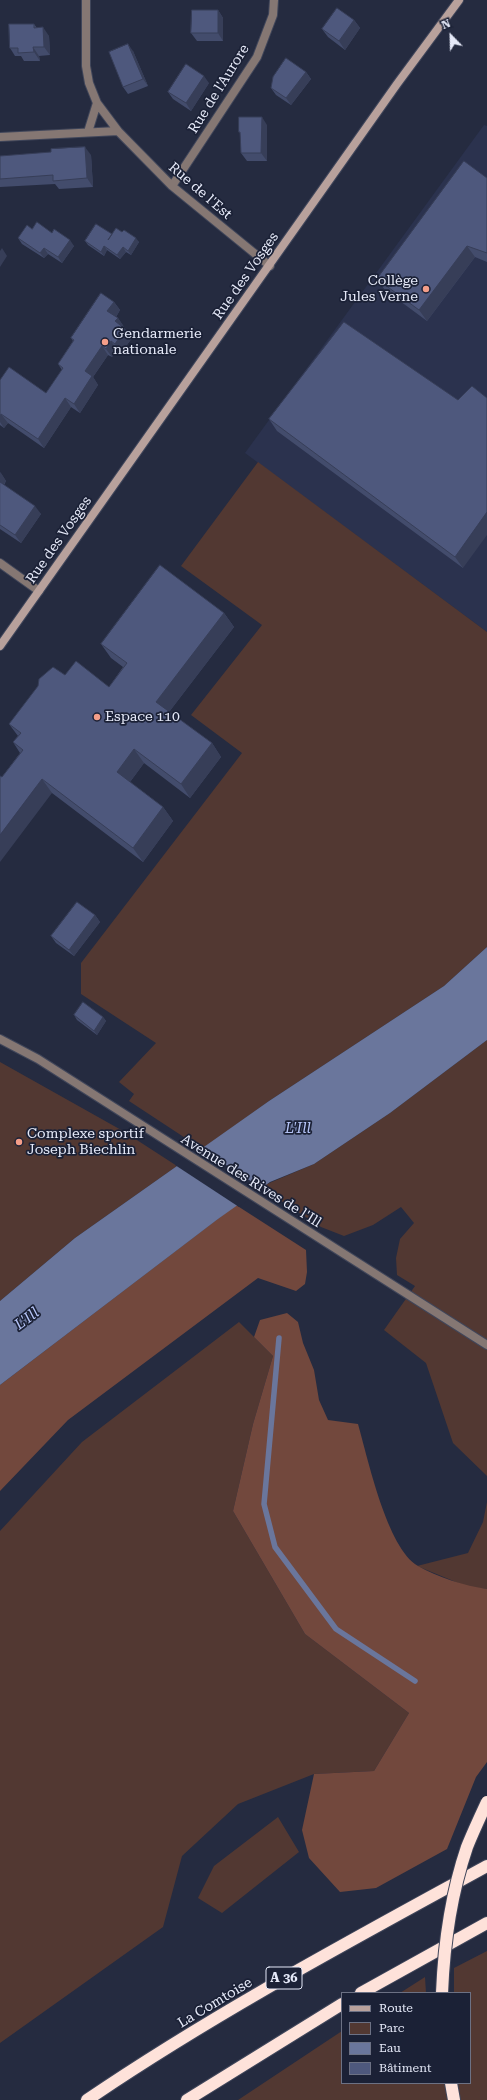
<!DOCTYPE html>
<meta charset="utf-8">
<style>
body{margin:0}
#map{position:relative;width:487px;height:2100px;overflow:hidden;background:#252b40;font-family:"Roboto Serif",serif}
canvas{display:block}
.legend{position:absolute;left:341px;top:1992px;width:130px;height:92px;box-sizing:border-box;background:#1b2136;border:1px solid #6c7184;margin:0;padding:5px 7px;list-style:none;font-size:12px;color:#e5e9f8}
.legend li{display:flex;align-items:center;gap:8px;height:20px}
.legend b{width:20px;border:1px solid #6c7184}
.north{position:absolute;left:431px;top:16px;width:40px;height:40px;-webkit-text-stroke:3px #1b2136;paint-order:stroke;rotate:337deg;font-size:11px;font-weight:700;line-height:16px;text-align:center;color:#e5e9f8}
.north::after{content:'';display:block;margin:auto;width:14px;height:18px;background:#e5e9f8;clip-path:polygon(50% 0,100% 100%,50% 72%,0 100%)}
</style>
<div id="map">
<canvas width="487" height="2100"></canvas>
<ul class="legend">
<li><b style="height:5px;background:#b8a19c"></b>Route</li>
<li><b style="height:11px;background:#523832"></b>Parc</li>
<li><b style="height:11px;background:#6a769c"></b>Eau</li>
<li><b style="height:11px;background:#4e587d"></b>Bâtiment</li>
</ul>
<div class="north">N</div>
</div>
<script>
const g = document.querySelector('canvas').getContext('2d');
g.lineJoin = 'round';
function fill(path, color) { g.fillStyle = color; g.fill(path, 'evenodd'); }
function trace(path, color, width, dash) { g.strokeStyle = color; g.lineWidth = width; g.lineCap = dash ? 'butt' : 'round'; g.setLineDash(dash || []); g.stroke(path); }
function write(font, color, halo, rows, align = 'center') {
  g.font = font + ' "Roboto Serif",serif'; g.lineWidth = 3.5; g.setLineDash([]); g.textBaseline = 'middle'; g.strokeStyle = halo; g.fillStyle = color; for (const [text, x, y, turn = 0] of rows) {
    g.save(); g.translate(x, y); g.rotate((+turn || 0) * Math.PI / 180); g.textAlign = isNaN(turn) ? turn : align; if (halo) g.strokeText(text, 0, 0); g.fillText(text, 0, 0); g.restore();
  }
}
const built = new Path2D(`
 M 484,125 L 487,126 L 487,632 L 245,453 Z`);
const green = new Path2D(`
 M 258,462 L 487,632 L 487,947 L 444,986 L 269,1101 L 202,1149 L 129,1101 L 134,1094 L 119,1082 L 156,1043 L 81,994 L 81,963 L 242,753 L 191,715 L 262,625 L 181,566 Z
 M 487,1040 L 487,1476 L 453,1443 L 426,1363 L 384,1330 L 415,1286 L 397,1275 L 396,1258 L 400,1239 L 414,1223 L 401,1207 L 373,1225 L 344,1236 L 321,1227 L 260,1187 L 314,1164 L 390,1113 Z
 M 0,1062 L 123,1131 L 177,1166 L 75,1238 L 0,1301 Z
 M 239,1322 L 273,1356 L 253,1424 L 233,1511 L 305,1634 L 409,1713 L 374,1771 L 314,1774 L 238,1804 L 182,1856 L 163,1927 L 0,2043 L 0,1531 L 82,1442 Z
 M 487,1502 L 487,1589 L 468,1587 L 417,1566 L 468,1553 L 483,1522 Z
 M 278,1817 L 299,1852 L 222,1913 L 198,1898 L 214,1866 Z
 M 487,1951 L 487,2100 L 238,2100 L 342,2031 L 342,2083 L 470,2083 L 470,1993 L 454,1993 L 454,1968 Z
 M 425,1977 L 426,1993 L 400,1993 Z`);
const forest = new Path2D(`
 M 236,1205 L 306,1250 L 307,1272 L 305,1284 L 296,1291 L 258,1278 L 68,1420 L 0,1491 L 0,1385 Z
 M 287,1313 L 298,1322 L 303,1343 L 314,1370 L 319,1400 L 328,1420 L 358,1424 C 368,1459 387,1548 418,1566 C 437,1577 465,1586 487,1589 L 487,1762 L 476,1777 L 447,1849 L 376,1888 L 340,1892 L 309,1858 L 302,1830 L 314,1774 L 374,1771 L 409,1713 L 305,1634 L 233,1511 L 253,1424 L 273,1356 L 254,1337 L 260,1320 Z`);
const water = new Path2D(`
 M 487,947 L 487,1040 L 390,1113 L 314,1164 L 270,1182 L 218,1219 L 0,1385 L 0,1301 L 75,1238 L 269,1101 L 444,986 Z`);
const pier = new Path2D(`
 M 200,1148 L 263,1189 L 239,1207 L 175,1165 Z`);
const stream = new Path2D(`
 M 279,1338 L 264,1504 L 275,1547 L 336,1629 L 415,1681`);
const minor = new Path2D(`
 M 86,0 L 86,66 L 89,83 L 97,103 L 118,131 L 172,186 L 270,266
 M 88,132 L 97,103
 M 0,137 L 118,131
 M 172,186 L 257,57 L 273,15 L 274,0
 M 0,563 L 39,591`);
const tertiary = new Path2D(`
 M 0,1039 L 38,1059 L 487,1345`);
const secondary = new Path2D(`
 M 0,646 L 397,84 L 459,0`);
const motorway = new Path2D(`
 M 361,1993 L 487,1923
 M 451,2083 L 454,2100
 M 87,2100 C 215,2013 352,1940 487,1866
 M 187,2100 L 342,2004`);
const motorwayBridge = new Path2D(`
 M 442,1993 C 444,1943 451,1894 467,1847 C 473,1832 480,1817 487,1802`);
const wall = new Path2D(`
 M 218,10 L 223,18 L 223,41 L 197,41 L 191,33 Z
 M 354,20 L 360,28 L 345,50 L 328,37 L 322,29 Z
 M 34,24 L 37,28 L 49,36 L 50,55 L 39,56 L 40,61 L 24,61 L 21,56 L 15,56 L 10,48 Z
 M 133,51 L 148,86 L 128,94 L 123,87 Z
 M 306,72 L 311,79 L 291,105 L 276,95 L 271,88 Z
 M 209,83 L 191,111 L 173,99 L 168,92 Z
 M 267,125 L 267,161 L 247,161 L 241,153 L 241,134 L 239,132 Z
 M 91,155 L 93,187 L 59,189 L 55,184 L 0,187 L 0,156 Z
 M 487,178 L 487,262 L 475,257 L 427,321 L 385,290 L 377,279 Z
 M 32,229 L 52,233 L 74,246 L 62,263 L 48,254 L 44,258 L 22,244 L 18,238 Z
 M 122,232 L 139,242 L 131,255 L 126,252 L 120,259 L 107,250 L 104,256 L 88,245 L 85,241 Z
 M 114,302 L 120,310 L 116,317 L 118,318 L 124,327 L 123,327 L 132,338 L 121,353 L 117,350 L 112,357 L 108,355 L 93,377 L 98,385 L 80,413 L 71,407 L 44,448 L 8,423 L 4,428 L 0,425 L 0,380 L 46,393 L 62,370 L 58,364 L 73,341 L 71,338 Z
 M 458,400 L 463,568 L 277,431 L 269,419 Z
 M 0,472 L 6,481 L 4,485 L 41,514 L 21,543 L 0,529 Z
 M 224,613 L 234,627 L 169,712 L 212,743 L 221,757 L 190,798 L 144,763 L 130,782 L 163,807 L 173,821 L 143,862 L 52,793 L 2,777 L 20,753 L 13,742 L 18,736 L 9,724 L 65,675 L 109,687 L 123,667 L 111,658 L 101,644 Z
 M 95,915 L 100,922 L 74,956 L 56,943 L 51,936 Z
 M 74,1015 L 103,1017 L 106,1021 L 97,1035 L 77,1020 Z`);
const shadedWall = new Path2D(`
 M 218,10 L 223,18 L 223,41 L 218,33 Z
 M 354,20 L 360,28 L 345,50 L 339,41 Z
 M 43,27 L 49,36 L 50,55 L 44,47 Z
 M 128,44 L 133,51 L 148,86 L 143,79 Z
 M 33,47 L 39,56 L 40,61 L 34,52 Z
 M 306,72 L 311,79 L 291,105 L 286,98 Z
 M 204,76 L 209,83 L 191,111 L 186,103 Z
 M 262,117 L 267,125 L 267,161 L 261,153 Z
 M 85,147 L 91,155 L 93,187 L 87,178 Z
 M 136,238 L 139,242 L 131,255 L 128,251 Z
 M 70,240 L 74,246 L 62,263 L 58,257 Z
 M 104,246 L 107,250 L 104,256 L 101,252 Z
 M 467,246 L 475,257 L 427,321 L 419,310 Z
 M 123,247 L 126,252 L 120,259 L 117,255 Z
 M 2,248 L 7,256 L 0,267 L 0,251 Z
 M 44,248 L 48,254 L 44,258 L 40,253 Z
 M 114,302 L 120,310 L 114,320 L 107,311 Z
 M 118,318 L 124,327 L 122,330 L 115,321 Z
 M 125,329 L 132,338 L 121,353 L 115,344 Z
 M 111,341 L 117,350 L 112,357 L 106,349 Z
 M 102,346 L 108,355 L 93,377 L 98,385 L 80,413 L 74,404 L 85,371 Z
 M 65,398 L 71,407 L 44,448 L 38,439 Z
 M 1,414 L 8,423 L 4,428 L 0,422 L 0,416 Z
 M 0,473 L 1,473 L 6,481 L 1,488 L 0,486 Z
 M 35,506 L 41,514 L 21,543 L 15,535 Z
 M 487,512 L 487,535 L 463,568 L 455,557 Z
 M 224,613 L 234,627 L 166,716 L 156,702 Z
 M 212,743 L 221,757 L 190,798 L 181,784 Z
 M 134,749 L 144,763 L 127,786 L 117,772 Z
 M 42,779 L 52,793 L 0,862 L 0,835 Z
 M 163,807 L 173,821 L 143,862 L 133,848 Z
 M 95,915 L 100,922 L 74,956 L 69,950 Z
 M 103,1017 L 106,1021 L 97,1035 L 94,1031 Z`);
const building = new Path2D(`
 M 337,8 L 354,20 L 339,41 L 322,29 Z
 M 192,10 L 218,10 L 218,33 L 191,33 Z
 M 9,24 L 34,24 L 34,28 L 43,27 L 44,47 L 33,47 L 34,52 L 18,53 L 18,48 L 10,48 Z
 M 128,44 L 143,79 L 123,87 L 109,52 Z
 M 286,58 L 306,72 L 286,98 L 271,88 L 273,77 Z
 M 186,64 L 204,76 L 186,103 L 168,92 Z
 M 239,117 L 262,117 L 261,153 L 241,153 L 240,132 L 239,132 Z
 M 85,147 L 87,178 L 53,181 L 53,175 L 0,179 L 0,156 L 51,152 L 51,149 Z
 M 464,161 L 487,178 L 487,253 L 467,246 L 419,310 L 377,279 Z
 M 37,222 L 52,233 L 54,229 L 70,240 L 58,257 L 44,248 L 40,253 L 18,238 L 27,225 L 32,229 Z
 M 96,224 L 112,234 L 108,240 L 116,228 L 122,232 L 124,230 L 136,238 L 128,251 L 123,247 L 117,255 L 104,246 L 101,252 L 85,241 Z
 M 101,293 L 114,302 L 107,311 L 118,318 L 115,321 L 125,329 L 115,344 L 111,341 L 106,349 L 102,346 L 85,371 L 92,376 L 74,404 L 65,398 L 38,439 L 1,414 L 0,416 L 0,380 L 9,367 L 46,393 L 63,368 L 58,364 L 74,340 L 71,338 Z
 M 344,322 L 458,400 L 472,386 L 487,398 L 487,512 L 455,557 L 269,419 Z
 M 0,482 L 35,506 L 15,535 L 0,525 Z
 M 160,565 L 224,613 L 156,702 L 212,743 L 181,784 L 134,749 L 117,772 L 163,807 L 133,848 L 42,779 L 0,835 L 0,776 L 2,777 L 23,750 L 13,742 L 21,733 L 9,724 L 38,686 L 39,679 L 53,667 L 65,675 L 76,661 L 109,687 L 127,663 L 101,644 Z
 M 77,902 L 95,915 L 69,950 L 51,936 Z
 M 83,1002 L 103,1017 L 94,1031 L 74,1015 Z`);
const markers = [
 [426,289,4,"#f49e89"],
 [105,342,4,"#f49e89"],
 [97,717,4,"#f49e89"],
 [19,1142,4,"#f49e89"]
];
const shields = [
 [284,1978,36]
];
const shieldNames = [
 ["A 36",284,1978]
];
const streetNames = [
 ["Rue de l'Aurore",219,89,-58],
 ["Rue de l'Est",200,191,41],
 ["Rue des Vosges",246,276,-55],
 ["Rue des Vosges",59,540,-55],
 ["Avenue des Rives de l'Ill",251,1181,32],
 ["La Comtoise",215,2003,-31]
];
const poiNames = [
 ["Collège",418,281,"right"],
 ["Jules Verne",418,297,"right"],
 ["Gendarmerie",113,334],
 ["nationale",113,350],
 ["Espace 110",105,717],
 ["Complexe sportif",27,1134],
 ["Joseph Biechlin",27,1150]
];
const waterNames = [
 ["L'Ill",298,1129],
 ["L'Ill",27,1319,-37]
];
fill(built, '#2b324e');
fill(green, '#523832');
fill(forest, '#72483d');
fill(water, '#6a769c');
fill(pier, '#252b40');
trace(stream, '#6a769c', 5.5);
trace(minor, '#40465a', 10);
trace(tertiary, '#40465a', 10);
trace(secondary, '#40465a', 10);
trace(motorway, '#40465a', 14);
trace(minor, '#857773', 8);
trace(tertiary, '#857773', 8);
trace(secondary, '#b8a19c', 8);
trace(motorway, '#fee2da', 12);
trace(motorwayBridge, '#40465a', 14, []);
trace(motorwayBridge, '#fee2da', 12);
fill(wall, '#434c6c');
fill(shadedWall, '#373e58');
fill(building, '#4e587d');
trace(building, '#373e58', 1);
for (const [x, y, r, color] of markers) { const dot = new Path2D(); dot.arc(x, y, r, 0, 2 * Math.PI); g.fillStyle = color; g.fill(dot); trace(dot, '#1b2136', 1.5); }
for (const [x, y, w] of shields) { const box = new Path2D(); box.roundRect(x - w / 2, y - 11, w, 22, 3); g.fillStyle = '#1b2136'; g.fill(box); trace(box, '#e5e9f8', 1); }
write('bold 13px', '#e5e9f8', null, shieldNames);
write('14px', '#e5e9f8', '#1b2136', streetNames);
write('14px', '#e5e9f8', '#1b2136', poiNames, 'left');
write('italic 15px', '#b5c4f7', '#1b2136', waterNames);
</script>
